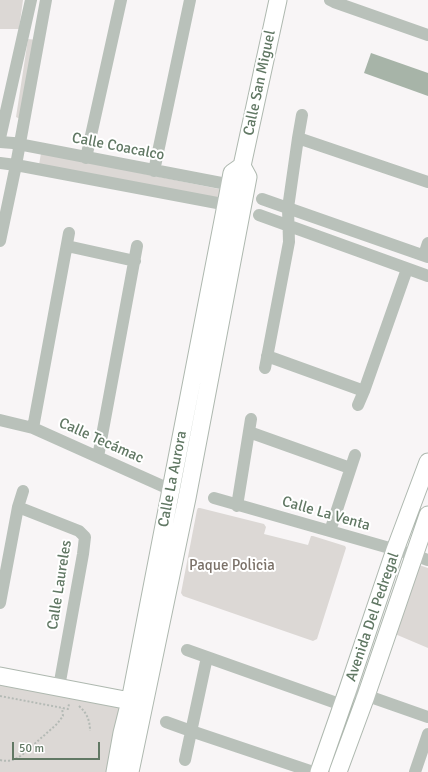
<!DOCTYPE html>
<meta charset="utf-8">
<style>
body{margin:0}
#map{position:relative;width:428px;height:772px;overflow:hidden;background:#f8f5f6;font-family:Signika,sans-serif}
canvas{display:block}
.scale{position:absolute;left:12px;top:742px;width:88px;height:18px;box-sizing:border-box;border:2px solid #617864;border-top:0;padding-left:5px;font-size:12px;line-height:14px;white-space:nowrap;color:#617864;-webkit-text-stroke:3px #fff;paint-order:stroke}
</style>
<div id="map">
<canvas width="428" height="772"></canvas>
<div class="scale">50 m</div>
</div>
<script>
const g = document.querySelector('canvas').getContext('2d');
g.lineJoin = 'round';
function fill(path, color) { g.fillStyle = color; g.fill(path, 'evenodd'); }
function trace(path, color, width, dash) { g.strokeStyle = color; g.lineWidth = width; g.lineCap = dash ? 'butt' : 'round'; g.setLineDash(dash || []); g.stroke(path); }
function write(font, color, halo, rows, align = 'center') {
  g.font = font + ' Signika,sans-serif'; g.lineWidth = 4; g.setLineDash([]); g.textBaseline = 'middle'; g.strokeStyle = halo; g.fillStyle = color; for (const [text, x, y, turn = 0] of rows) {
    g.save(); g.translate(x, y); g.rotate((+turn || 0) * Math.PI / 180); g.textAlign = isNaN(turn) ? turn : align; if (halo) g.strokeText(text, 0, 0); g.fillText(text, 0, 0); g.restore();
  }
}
const green = new Path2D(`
 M 0,0 L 23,0 L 19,29 L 0,29 Z
 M 28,39 L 37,40 L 24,121 L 16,117 Z
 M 41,153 L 224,190 L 224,202 L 39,165 Z
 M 198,508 L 200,508 L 264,524 L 266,527 L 264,534 L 308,545 L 311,536 L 313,536 L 345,546 L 346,548 L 317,639 L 313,641 L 183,596 L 181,593 L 197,510 Z
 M 419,565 L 428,568 L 428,648 L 395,634 Z
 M 0,681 L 125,702 L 111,772 L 0,772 Z`);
const building = new Path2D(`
 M 371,53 L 428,73 L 428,96 L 364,73 Z`);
const path = new Path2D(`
 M 0,696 L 68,709 L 69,704
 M 79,706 C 87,713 90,721 90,731
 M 0,760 C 9,762 16,760 23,754 L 57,724 L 63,716 L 62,708`);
const street = new Path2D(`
 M 330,0 L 334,2 L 428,35
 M 0,138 L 31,0
 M 298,138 L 428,182
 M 0,142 L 13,143 L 237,186
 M 86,158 L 121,0
 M 0,163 L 16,165 L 233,206
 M 154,171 L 190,0
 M 262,199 L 428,257
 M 259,215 L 428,276
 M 0,241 L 16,165 L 46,0
 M 67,246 L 135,261
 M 424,255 L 428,243
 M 267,356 L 364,391
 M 265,368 L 289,242 L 288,208 L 298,138 L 302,115
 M 358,405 L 364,391 L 407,269
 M 0,420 L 33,428 L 178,493
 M 33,428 L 69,233
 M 249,432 L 350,468
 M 98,457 L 137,246
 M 214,498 L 414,555 L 428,560
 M 237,506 L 251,419
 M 18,507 L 79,531 L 85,537 L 83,554 L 59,687
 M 330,531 L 355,455
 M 0,603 L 18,507 L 23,491
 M 187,650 L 342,705
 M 348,689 L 428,717
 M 166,722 L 191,731 L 313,772
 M 185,760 L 207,657
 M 415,772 L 428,734`);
const secondary = new Path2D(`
 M 0,676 L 130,701
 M 115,772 L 122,733 L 130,701 L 226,205 L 232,173 L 242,166
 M 130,772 L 187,498 L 248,177 L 242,166 L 278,0
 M 319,772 L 348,689 L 395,550 L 428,462
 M 338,772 L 366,696 L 428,515`);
const streetNames = [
 ["Calle San Miguel",260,83,-78],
 ["Calle Coacalco",118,147,11],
 ["Calle Tecámac",101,441,24],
 ["Calle La Aurora",173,479,-79],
 ["Calle La Venta",326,514,16],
 ["Calle Laureles",60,585,-81],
 ["Avenida Del Pedregal",373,617,-71]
];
const parkNames = [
 ["Paque Policia",232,566]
];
fill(green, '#dcd8d5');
fill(building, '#a7b4a8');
trace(secondary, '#aeb8af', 19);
trace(path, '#b4bab5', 2, [2, 2]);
trace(street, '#b9c1ba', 12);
trace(secondary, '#fff', 17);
write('15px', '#617864', '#fff', streetNames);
write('15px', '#7b7168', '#fff', parkNames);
</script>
